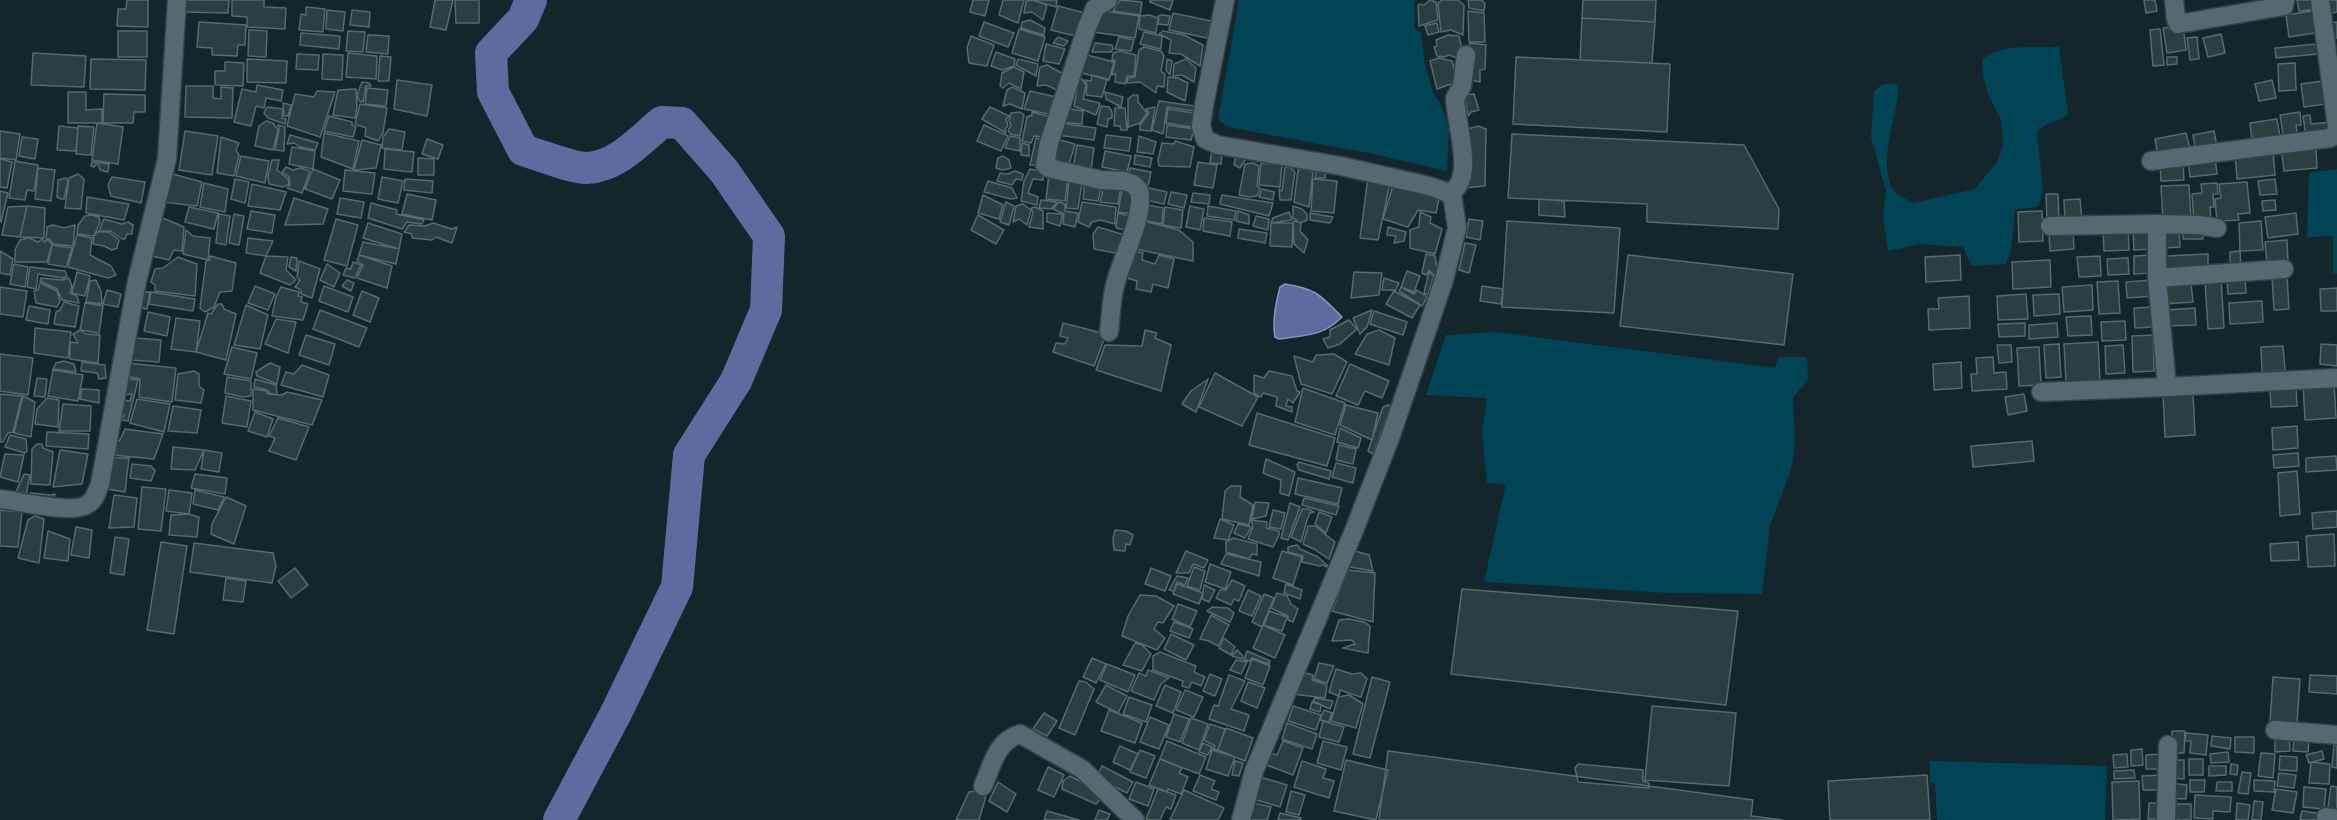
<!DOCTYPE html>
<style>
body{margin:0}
canvas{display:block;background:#14262c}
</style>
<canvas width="2337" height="820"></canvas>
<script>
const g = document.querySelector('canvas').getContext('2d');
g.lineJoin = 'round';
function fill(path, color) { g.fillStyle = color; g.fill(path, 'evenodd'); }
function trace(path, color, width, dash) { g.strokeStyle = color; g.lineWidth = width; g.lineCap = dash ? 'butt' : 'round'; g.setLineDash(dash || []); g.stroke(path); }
const green = new Path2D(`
 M 1239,0 L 1417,0 L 1414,2 L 1415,29 L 1421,33 L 1425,64 L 1433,92 L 1442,106 L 1449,130 L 1447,171 L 1374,154 L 1228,127 L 1218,119 Z
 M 2059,47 L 2068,113 C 2060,124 2045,120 2037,133 L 2043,188 L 2039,206 L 2015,210 L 2011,250 L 2006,264 L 1972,266 L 1963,247 L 1920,244 L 1888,251 L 1883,216 L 1886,191 L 1871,137 L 1874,91 C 1881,84 1887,83 1897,84 C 1900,94 1897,102 1895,111 C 1890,132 1879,178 1897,194 C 1901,197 1908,200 1913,203 L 1975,189 L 1997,162 L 2003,145 L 2001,120 L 1988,94 L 1983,76 L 1982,60 C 2000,43 2035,48 2059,47 Z
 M 2337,169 L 2337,274 L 2333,274 L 2333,236 L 2307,237 L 2309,173 Z
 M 1496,332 L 1775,368 L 1779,357 L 1807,357 L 1808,379 L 1793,398 L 1795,445 L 1791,470 L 1770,525 L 1762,594 L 1670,593 L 1484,582 L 1506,484 L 1487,483 L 1482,432 L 1487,398 L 1426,395 L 1446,335 Z
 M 1930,761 L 2107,766 L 2105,820 L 1937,820 L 1935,783 L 1930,782 Z`);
const water = new Path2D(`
 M 1285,284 C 1317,289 1320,295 1342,317 C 1322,337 1305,335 1279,339 L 1275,337 C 1272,320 1276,303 1280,287 Z`);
const river = new Path2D(`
 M 531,0 L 523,19 L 491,53 L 493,92 L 523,150 C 539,155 572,168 587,168 C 617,167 640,140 662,122 L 682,123 L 724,171 L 769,236 L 766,310 L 736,381 L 689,455 L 677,587 L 615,715 L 559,820`);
const building = new Path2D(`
 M 127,0 L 148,0 L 148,27 L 117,26 L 118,9 L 126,9 Z
 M 186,0 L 229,0 L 228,13 L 186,12 Z
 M 232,0 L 264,0 L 264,7 L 286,8 L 285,29 L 247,27 L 247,17 L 232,16 Z
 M 435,0 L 453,0 L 446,30 L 430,27 Z
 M 455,0 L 479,0 L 479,23 L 456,23 Z
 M 973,0 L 989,0 L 985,16 L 970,12 Z
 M 1003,0 L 1024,0 L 1018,23 L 999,15 Z
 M 1032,0 L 1057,0 L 1056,7 Z
 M 1033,0 L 1047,5 L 1043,20 L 1032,12 L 1024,13 L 1026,1 Z
 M 1120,0 L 1142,2 L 1140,15 L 1113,11 Z
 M 1150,0 L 1173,0 L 1170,10 L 1150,2 Z
 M 1430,0 L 1436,2 L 1438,20 L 1419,26 L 1418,6 L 1419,4 L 1424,5 Z
 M 1442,0 L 1458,0 L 1464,5 L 1463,35 L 1451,30 L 1441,32 L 1438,3 Z
 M 1482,0 L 1485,4 L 1484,11 L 1469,8 L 1468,0 Z
 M 1583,0 L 1656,0 L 1655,22 L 1582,18 Z
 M 2144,0 L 2155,0 L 2157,11 L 2146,13 Z
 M 2297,0 L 2317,0 L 2318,9 L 2299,11 Z
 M 2323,0 L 2337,0 L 2337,12 L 2325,14 Z
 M 1058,6 L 1085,13 L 1079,37 L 1051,30 Z
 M 306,7 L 325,9 L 323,32 L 299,30 L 301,14 L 306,15 Z
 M 327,10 L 345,12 L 343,31 L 326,29 Z
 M 352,10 L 370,12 L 369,27 L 350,25 Z
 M 1097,10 L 1139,16 L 1135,38 L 1093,32 Z
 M 2318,10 L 2321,32 L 2289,37 L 2286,15 Z
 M 1468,11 L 1484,13 L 1485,42 L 1469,42 Z
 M 1173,13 L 1211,21 L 1207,38 L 1169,30 Z
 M 1149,15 L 1158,18 L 1156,33 L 1139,29 L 1140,16 Z
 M 1162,15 L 1170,16 L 1168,25 L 1158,24 L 1159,19 L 1158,16 Z
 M 1582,18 L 1655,22 L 1652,63 L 1580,60 Z
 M 1030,20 L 1045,28 L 1044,35 L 1021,28 L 1022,22 Z
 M 199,22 L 246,25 L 245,45 L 238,45 L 237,56 L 212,55 L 212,48 L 197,47 Z
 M 984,22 L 1014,33 L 1008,47 L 979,36 Z
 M 2337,22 L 2337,38 L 2328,39 L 2326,23 Z
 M 1437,23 L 1439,32 L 1428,35 L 1425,26 Z
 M 2183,26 L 2186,50 L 2167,53 L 2163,28 Z
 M 1019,29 L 1045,37 L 1038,61 L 1012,53 Z
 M 2160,29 L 2164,65 L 2153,66 L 2150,30 Z
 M 249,30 L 267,31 L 266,57 L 248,56 Z
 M 118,31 L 147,31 L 147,57 L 118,57 Z
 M 348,31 L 365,32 L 363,52 L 346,51 Z
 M 1163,31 L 1184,35 L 1203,45 L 1200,66 L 1181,54 L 1169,53 L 1171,40 L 1159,34 Z
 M 1144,32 L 1162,36 L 1161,49 L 1140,44 Z
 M 301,33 L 340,36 L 339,49 L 300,45 Z
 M 2221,34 L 2225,53 L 2208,57 L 2203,38 Z
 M 368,35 L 389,36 L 388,54 L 366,52 Z
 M 1448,35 L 1459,36 L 1461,45 L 1460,59 L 1449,55 L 1444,57 L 1437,56 L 1434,47 L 1437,46 L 1436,40 Z
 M 971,36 L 994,45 L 987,66 L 969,63 L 967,48 Z
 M 1058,37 L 1068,41 L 1064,46 L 1053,43 Z
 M 1119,37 L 1134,40 L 1131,51 L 1115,49 Z
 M 2197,37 L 2199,59 L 2190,60 L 2187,38 Z
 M 1095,43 L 1112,45 L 1113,49 L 1111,52 L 1092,52 Z
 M 1470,43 L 1486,45 L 1485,69 L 1480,70 L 1480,82 L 1467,79 L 1466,66 Z
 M 1046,44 L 1065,49 L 1059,64 L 1043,61 Z
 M 2317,44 L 2318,54 L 2276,58 L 2275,48 Z
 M 1144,47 L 1161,51 L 1164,56 L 1161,71 L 1165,74 L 1164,87 L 1157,86 L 1156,93 L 1140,82 L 1127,83 L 1128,78 L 1135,77 L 1139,50 Z
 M 1120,51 L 1136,55 L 1134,76 L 1127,76 L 1125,84 L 1115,82 L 1116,74 L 1112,75 L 1115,61 L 1112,60 L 1113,53 Z
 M 996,52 L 1015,59 L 1014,66 L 1002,70 L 991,66 Z
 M 33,53 L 86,56 L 84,87 L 31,85 Z
 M 348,53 L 377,56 L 376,79 L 346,77 Z
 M 297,54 L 319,55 L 318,70 L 296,69 Z
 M 323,54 L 343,55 L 342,80 L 322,79 Z
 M 1087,55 L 1114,62 L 1109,80 L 1082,73 Z
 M 380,56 L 391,57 L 389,81 L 378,81 Z
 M 1516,57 L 1670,64 L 1667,132 L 1513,124 Z
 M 2167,57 L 2177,57 L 2177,64 L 2167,65 Z
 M 1439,58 L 1452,61 L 1456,76 L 1454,83 L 1437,89 L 1430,61 Z
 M 91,59 L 146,60 L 145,90 L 90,89 Z
 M 247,59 L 287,61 L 286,83 L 247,82 Z
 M 1018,59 L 1038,64 L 1036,76 L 1016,65 Z
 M 1167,59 L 1172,61 L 1170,75 L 1166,70 Z
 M 1186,59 L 1196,68 L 1194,82 L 1182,75 L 1173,76 L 1174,64 Z
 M 225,62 L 244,63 L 243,86 L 215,85 L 215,71 L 225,71 Z
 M 2295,63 L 2296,90 L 2279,91 L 2278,64 Z
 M 1047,65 L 1065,75 L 1059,91 L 1046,85 L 1037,86 L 1040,67 Z
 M 1014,67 L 1024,72 L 1021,89 L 1009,83 L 1003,88 L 1000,86 L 1002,73 Z
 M 1092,75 L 1107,79 L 1102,97 L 1086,95 L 1087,85 L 1085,80 L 1091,81 Z
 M 1168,77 L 1178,78 L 1188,83 L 1185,101 L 1167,92 Z
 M 1079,79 L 1082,79 L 1086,85 L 1083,99 L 1100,103 L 1096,115 L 1074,106 Z
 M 397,80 L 432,85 L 427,116 L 394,109 Z
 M 2272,80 L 2276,98 L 2259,101 L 2255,84 Z
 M 2323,81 L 2326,104 L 2304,107 L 2301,84 Z
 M 362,82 L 369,83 L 371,86 L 366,86 L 363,102 L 359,101 L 357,95 Z
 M 257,85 L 283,90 L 281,101 L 266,98 L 264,108 L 256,106 L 251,126 L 234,122 L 242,89 L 256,92 Z
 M 186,86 L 213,86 L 213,98 L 221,99 L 221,87 L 233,88 L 232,118 L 185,117 Z
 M 1012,87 L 1025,93 L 1022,109 L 1010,104 L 1003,106 L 1007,90 Z
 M 367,88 L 388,90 L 386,106 L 365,104 Z
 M 356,89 L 357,106 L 355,118 L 333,115 L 338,90 Z
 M 317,91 L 335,92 L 320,137 L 287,126 L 295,94 L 314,97 Z
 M 1030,91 L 1056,97 L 1053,115 L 1024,109 Z
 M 68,92 L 86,92 L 86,110 L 102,109 L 102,123 L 68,123 Z
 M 1105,92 L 1123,97 L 1121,107 L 1106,99 Z
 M 104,94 L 145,95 L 145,112 L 134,112 L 133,123 L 103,123 Z
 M 1474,94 L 1479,110 L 1471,112 L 1468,116 L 1464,95 Z
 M 1133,95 L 1138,95 L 1138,102 L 1147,113 L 1140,123 L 1128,127 L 1128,99 Z
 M 1159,101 L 1195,106 L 1194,111 L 1167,107 L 1163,134 L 1152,130 Z
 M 283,103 L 291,105 L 288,116 L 284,116 Z
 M 360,104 L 387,108 L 383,133 L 378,141 L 365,136 L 366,128 L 355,124 Z
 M 1101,106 L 1109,107 L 1112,112 L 1112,118 L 1108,119 L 1107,127 L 1097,124 Z
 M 267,107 L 283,109 L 282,118 L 286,119 L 285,124 L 268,118 L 264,113 Z
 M 990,107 L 1009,116 L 1006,119 L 1008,126 L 1005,129 L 1006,133 L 982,119 Z
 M 1155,107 L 1151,131 L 1140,130 L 1140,125 L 1149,113 L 1146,109 Z
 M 1065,108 L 1083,111 L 1082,124 L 1061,122 Z
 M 1115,108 L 1125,108 L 1127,130 L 1121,130 L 1120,126 L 1114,126 Z
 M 1168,109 L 1199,114 L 1197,128 L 1166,123 Z
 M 1020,112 L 1024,115 L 1020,136 L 1010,134 L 1008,130 L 1011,126 L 1009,120 L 1011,113 Z
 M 1032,112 L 1050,117 L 1044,137 L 1034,136 L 1031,143 L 1022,141 L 1027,117 L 1032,115 Z
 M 2300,112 L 2301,125 L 2296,125 L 2298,138 L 2284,140 L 2280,115 Z
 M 2310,115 L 2311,124 L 2332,122 L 2333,131 L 2306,137 L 2303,116 Z
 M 329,116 L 352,122 L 352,125 L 356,127 L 353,137 L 324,131 Z
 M 2277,119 L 2280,137 L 2252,141 L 2250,123 Z
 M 266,121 L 273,123 L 278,130 L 273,150 L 255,146 L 259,126 Z
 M 97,123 L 123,127 L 118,164 L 92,160 Z
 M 1059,123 L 1096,128 L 1094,140 L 1057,135 Z
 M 278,125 L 285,127 L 284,151 L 275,150 L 279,130 Z
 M 984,125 L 1008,136 L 1001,151 L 977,141 Z
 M 1167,125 L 1194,129 L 1191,140 L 1166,137 Z
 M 59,126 L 78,128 L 76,151 L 57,150 Z
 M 78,126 L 94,127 L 91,155 L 76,154 Z
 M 1478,126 L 1486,129 L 1485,186 L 1463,188 L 1468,129 Z
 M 389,129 L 405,132 L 402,150 L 382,148 L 383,137 Z
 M 0,131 L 20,134 L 16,160 L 0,158 Z
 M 185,131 L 218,136 L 212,175 L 179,170 Z
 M 2214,131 L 2217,147 L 2196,152 L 2193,135 Z
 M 324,133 L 359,141 L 353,169 L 321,157 Z
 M 2186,133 L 2190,150 L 2158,156 L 2155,139 Z
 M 1512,134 L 1744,145 L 1779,209 L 1778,229 L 1647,222 L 1647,204 L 1508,198 Z
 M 290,135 L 318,143 L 315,150 L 300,147 L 294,143 L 287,144 Z
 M 1106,135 L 1131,138 L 1129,151 L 1104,148 Z
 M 1010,136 L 1020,138 L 1020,151 L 1005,148 Z
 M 1139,136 L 1156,142 L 1153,154 L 1137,152 Z
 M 22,137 L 38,139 L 35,159 L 19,156 Z
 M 221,137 L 239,143 L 236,150 L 239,155 L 234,176 L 217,173 Z
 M 1036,138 L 1043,140 L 1043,166 L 1030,165 Z
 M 427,139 L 443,145 L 438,159 L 422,154 Z
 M 1056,139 L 1075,144 L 1068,168 L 1049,163 Z
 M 362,140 L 381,145 L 376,168 L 354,170 Z
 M 1175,141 L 1194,147 L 1190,167 L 1159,166 L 1158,160 L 1162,143 L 1174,144 Z
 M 1022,143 L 1029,145 L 1029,156 L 1021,155 Z
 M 1077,145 L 1094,148 L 1091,170 L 1073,168 Z
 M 2302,145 L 2303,151 L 2316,149 L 2317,168 L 2284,171 L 2281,147 Z
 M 292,147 L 315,151 L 313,169 L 289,164 Z
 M 1212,148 L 1222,151 L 1221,164 L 1210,163 Z
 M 385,149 L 414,152 L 412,172 L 384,169 Z
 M 1105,151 L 1131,156 L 1127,172 L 1102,167 Z
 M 2273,151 L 2275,175 L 2237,179 L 2235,154 Z
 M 1135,155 L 1152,158 L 1150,167 L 1134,164 Z
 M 1236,155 L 1245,160 L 1240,168 L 1234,165 Z
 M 241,156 L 269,161 L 265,183 L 236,176 Z
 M 1003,156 L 1009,160 L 1011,168 L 1002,170 L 996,168 L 998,158 Z
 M 2215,156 L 2217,174 L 2190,177 L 2188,159 Z
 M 418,158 L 434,159 L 434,175 L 418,175 Z
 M 0,159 L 12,162 L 7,188 L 0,187 Z
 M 272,160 L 279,160 L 277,170 L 288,179 L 289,184 L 283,187 L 269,184 L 268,176 Z
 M 15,161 L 38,165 L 34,191 L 27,190 L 25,200 L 9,198 Z
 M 92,162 L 109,164 L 108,172 L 100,170 L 99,166 L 96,164 L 94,167 L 91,166 Z
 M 1198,162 L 1217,165 L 1213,188 L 1194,185 Z
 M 2183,162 L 2184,180 L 2161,181 L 2160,164 Z
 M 1253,163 L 1259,166 L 1257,186 L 1260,188 L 1257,196 L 1250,197 L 1239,195 L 1245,164 Z
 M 1261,163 L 1282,165 L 1280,187 L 1259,185 Z
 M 1317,166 L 1326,169 L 1325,178 L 1315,178 Z
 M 286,167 L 293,170 L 300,168 L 310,171 L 302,193 L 287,188 L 290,185 L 289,177 L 282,172 Z
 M 1285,167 L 1290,167 L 1295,172 L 1291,200 L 1280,200 L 1279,189 L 1282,191 Z
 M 38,168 L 55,170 L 51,201 L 35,199 Z
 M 1130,168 L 1151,172 L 1148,186 L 1127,182 Z
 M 1305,168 L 1313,172 L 1309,207 L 1294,202 L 1298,170 Z
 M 313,169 L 340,180 L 332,199 L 305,189 Z
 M 1030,169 L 1044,172 L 1043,180 L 1033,179 L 1028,193 L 1038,197 L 1037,205 L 1021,201 L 1024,181 Z
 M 345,170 L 375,173 L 372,194 L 343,191 Z
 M 1015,171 L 1023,174 L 1022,180 L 1016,179 L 1012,185 L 997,181 L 1000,173 L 1008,174 Z
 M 169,173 L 202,182 L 197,206 L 163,202 Z
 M 78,174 L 84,179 L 81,209 L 65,208 L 69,178 Z
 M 1049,174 L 1068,176 L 1065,201 L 1046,199 Z
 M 112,177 L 145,182 L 141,203 L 111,196 L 108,185 Z
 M 382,177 L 403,181 L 398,203 L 378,199 Z
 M 1368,177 L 1390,183 L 1378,240 L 1360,238 Z
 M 66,178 L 68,181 L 64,199 L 61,199 L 57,197 L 58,180 Z
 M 235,179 L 249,182 L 245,203 L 231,199 Z
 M 405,179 L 433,181 L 432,193 L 404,190 Z
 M 1085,179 L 1102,182 L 1098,201 L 1083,199 Z
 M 1313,179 L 1337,181 L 1334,213 L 1311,211 Z
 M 2275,179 L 2277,194 L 2260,195 L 2258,181 Z
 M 988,181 L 1012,188 L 1017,198 L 1011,199 L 984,192 Z
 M 1069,181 L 1082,183 L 1078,209 L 1066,208 Z
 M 1105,182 L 1121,185 L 1118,204 L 1100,202 Z
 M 1394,182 L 1440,194 L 1436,213 L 1418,210 L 1408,227 L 1383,219 Z
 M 2247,182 L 2250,213 L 2238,214 L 2239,220 L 2217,221 L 2215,199 L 2221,198 L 2219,184 Z
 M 204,183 L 228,189 L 225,212 L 200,207 Z
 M 2217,183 L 2218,194 L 2213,194 L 2214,207 L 2210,207 L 2211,221 L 2194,223 L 2192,194 L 2202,193 L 2201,184 Z
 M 252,184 L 286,192 L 280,210 L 248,206 Z
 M 2189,185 L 2191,219 L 2163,220 L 2161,186 Z
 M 1149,188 L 1167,192 L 1164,204 L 1146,200 Z
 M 1262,189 L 1274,192 L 1273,200 L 1259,197 Z
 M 1122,190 L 1138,193 L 1134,214 L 1118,212 Z
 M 0,191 L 8,193 L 1,222 L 0,222 Z
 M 1171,192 L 1187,195 L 1184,208 L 1168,204 Z
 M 1193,193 L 1210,195 L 1209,204 L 1191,202 Z
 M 407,194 L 436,200 L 432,220 L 402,214 Z
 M 2046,194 L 2058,194 L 2059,220 L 2047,221 Z
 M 983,195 L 1003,205 L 999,219 L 978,213 Z
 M 1222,195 L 1273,203 L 1269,216 L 1220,204 Z
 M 87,197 L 129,204 L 124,220 L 86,213 Z
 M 294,198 L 328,209 L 323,224 L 285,225 Z
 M 340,198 L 364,202 L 361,218 L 337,214 Z
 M 1539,199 L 1564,201 L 1565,217 L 1539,215 Z
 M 2080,199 L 2082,220 L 2065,221 L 2064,200 Z
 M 1041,200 L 1057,202 L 1051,209 L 1039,208 Z
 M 2275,200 L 2276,210 L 2263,211 L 2262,201 Z
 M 1006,202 L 1014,206 L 1009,225 L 1000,222 Z
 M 1059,202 L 1065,204 L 1065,211 L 1078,213 L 1075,227 L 1063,224 L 1064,214 L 1053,209 Z
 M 1082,202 L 1116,207 L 1115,224 L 1100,220 L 1092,222 L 1089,227 L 1078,222 Z
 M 371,203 L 397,210 L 396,214 L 424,220 L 422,224 L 407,222 L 402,229 L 368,218 Z
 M 1023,204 L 1031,210 L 1027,225 L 1019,219 L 1013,222 L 1016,206 Z
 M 1142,204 L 1163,208 L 1162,224 L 1139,219 Z
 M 27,206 L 20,237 L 2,235 L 8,207 Z
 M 27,206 L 45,208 L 44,238 L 20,237 Z
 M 1190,206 L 1204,209 L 1200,230 L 1186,227 Z
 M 1208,206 L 1236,211 L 1234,220 L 1207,216 Z
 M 1293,206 L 1302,209 L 1307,214 L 1307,220 L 1300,223 L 1293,218 Z
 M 189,207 L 218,213 L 214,229 L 185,222 Z
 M 1035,207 L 1043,211 L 1043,229 L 1029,227 L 1033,212 L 1031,208 Z
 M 1165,207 L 1183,210 L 1181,228 L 1163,225 Z
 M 251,211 L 275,215 L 272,233 L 247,229 Z
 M 1238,211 L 1249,215 L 1249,224 L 1236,221 Z
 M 2042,211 L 2043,241 L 2019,242 L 2018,212 Z
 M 1289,212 L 1292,220 L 1271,223 L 1273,218 Z
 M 1420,212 L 1431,217 L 1430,223 L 1442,229 L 1435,254 L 1410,248 L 1410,230 L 1419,227 Z
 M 1047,213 L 1063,214 L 1060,226 L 1047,222 Z
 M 1118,213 L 1133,217 L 1130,231 L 1116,228 Z
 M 1310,213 L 1333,217 L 1330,223 L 1310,220 Z
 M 2296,213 L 2298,234 L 2268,238 L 2265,217 Z
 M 219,214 L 230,216 L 226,245 L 216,243 Z
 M 234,214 L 244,216 L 239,245 L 229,243 Z
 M 91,215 L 99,217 L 100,222 L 94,236 L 77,234 L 78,225 L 85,216 Z
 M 978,215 L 1004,230 L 996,244 L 971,230 Z
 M 158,216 L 184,227 L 182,251 L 174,250 L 169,260 L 147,255 Z
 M 1256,216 L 1269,219 L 1268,230 L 1253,226 Z
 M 1204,218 L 1232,222 L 1230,236 L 1203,231 Z
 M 104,219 L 122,224 L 128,222 L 133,225 L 132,234 L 127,234 L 125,239 L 122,239 L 111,231 L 99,231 Z
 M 336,219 L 358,225 L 347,266 L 324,260 Z
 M 1469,219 L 1483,221 L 1480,240 L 1466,237 Z
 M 1139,220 L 1179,230 L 1193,242 L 1193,261 L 1131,248 Z
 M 1295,221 L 1301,223 L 1300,231 L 1308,240 L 1304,253 L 1294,244 L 1293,222 Z
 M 1507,221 L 1620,228 L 1614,313 L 1502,307 Z
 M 2261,221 L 2263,250 L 2240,251 L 2239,223 Z
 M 368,223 L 402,234 L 399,249 L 363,238 Z
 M 433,223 L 452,229 L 457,227 L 452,243 L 436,237 L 432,240 L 412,238 L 412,234 L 404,232 L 409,225 L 425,226 Z
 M 1271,223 L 1293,223 L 1292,247 L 1270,246 Z
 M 53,225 L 64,228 L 75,225 L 73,246 L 53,244 L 49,239 L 46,240 L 47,227 Z
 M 1098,227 L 1128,236 L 1126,246 L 1119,245 L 1115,253 L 1094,249 L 1093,234 Z
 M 1388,227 L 1406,232 L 1404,241 L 1394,243 L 1396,236 L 1387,235 Z
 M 2203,227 L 2203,239 L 2183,239 L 2183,228 Z
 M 2128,228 L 2129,250 L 2104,251 L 2103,229 Z
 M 2179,228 L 2180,247 L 2163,248 L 2162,229 Z
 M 1239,229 L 1267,233 L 1265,243 L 1238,238 Z
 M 2152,229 L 2153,249 L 2134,250 L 2133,230 Z
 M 186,230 L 193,236 L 210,238 L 208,260 L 183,254 Z
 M 2073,231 L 2074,249 L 2050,251 L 2049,233 Z
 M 97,232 L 109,232 L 119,240 L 117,248 L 112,250 L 104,246 L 93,244 L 94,236 Z
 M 77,235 L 92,238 L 90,255 L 111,266 L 116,275 L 108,278 L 68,267 Z
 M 29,238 L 38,242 L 42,239 L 45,242 L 48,240 L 52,244 L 47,262 L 15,262 L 15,250 L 20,240 Z
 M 248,238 L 273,241 L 266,256 L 246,253 Z
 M 2287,240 L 2288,263 L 2267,264 L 2265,242 Z
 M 363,242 L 399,249 L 396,264 L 359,255 Z
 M 1465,243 L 1476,245 L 1469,273 L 1459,270 Z
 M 52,245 L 72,248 L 66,267 L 48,264 Z
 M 1128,250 L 1143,253 L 1142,260 L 1155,264 L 1159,255 L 1174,259 L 1168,288 L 1153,284 L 1151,292 L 1136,289 L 1137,281 L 1127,278 L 1120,280 Z
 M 0,251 L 13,259 L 10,275 L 0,273 Z
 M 2240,251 L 2241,268 L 2230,269 L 2230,252 Z
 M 1426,254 L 1435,256 L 1437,268 L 1435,276 L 1429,270 L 1426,275 L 1422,273 Z
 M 2208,254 L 2208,269 L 2166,272 L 2166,256 Z
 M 359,255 L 392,266 L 387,288 L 357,278 L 363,265 L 357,261 Z
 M 1628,255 L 1793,274 L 1784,345 L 1620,326 Z
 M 1960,255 L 1961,280 L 1926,282 L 1925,257 Z
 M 2151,255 L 2152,273 L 2134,274 L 2134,256 Z
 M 210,256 L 236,263 L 232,291 L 220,292 L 214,307 L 205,312 L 200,308 L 206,261 L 210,260 Z
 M 266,256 L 288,257 L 286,270 L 296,280 L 290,285 L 260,273 Z
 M 2100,256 L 2101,276 L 2079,277 L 2077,257 Z
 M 178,257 L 197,264 L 195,296 L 155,291 L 155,285 L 151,282 L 155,269 L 163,268 Z
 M 291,257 L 297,258 L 296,271 L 289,267 Z
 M 2128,258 L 2129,274 L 2108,275 L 2107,259 Z
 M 2050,260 L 2051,287 L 2013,289 L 2012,262 Z
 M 299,261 L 320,269 L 312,298 L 301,294 L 301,290 L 295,287 L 300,280 L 297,277 Z
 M 353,262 L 361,265 L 355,278 L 343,275 L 346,268 L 351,269 Z
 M 14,264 L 28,267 L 25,287 L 10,284 Z
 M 327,264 L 340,273 L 334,287 L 320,280 Z
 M 30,267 L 65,271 L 67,276 L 63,278 L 38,274 L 36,289 L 27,287 Z
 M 1407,271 L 1420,276 L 1414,292 L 1401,287 Z
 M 77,272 L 90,276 L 85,296 L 72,293 Z
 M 1354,272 L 1382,273 L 1379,295 L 1351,298 Z
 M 1429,272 L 1434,276 L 1428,295 L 1424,293 Z
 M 2272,276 L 2287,276 L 2289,309 L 2274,310 Z
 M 2245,277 L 2246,293 L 2228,294 L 2227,278 Z
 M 41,278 L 62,280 L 69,278 L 72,286 L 70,293 L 77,296 L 79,303 L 62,300 L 57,289 L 40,281 Z
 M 1384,278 L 1399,283 L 1396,290 L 1382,290 Z
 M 2221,279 L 2224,328 L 2208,329 L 2205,280 Z
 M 96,280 L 101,291 L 102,304 L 86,302 L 90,281 Z
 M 347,280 L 354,283 L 351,291 L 342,286 Z
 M 2153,280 L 2154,296 L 2127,298 L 2126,282 Z
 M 2118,281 L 2120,313 L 2099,314 L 2097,282 Z
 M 40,283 L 57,291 L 60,301 L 57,307 L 36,303 L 34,291 L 38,290 Z
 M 2191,283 L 2193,302 L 2164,304 L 2163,285 Z
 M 2092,285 L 2093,310 L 2064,312 L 2062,287 Z
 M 255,286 L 275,294 L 268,310 L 248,303 Z
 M 324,286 L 353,297 L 348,312 L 319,301 Z
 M 1482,286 L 1503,289 L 1501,304 L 1480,301 Z
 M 0,287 L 27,291 L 23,317 L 0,314 Z
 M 281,287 L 299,292 L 298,296 L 302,297 L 301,302 L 308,304 L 303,320 L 272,316 L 276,297 Z
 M 1401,287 L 1414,294 L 1417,290 L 1427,297 L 1422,306 L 1399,291 Z
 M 2337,288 L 2337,311 L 2321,311 L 2320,289 Z
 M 107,290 L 121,294 L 118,307 L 103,304 Z
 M 362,291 L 379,298 L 370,322 L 353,315 Z
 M 1394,291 L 1420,305 L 1412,318 L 1386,304 Z
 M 137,292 L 150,292 L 147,309 L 134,307 Z
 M 151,292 L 195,299 L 193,311 L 149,304 Z
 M 2026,294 L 2028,319 L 1998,320 L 1997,296 Z
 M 2059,294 L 2060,314 L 2034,316 L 2033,295 Z
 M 1969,296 L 1970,328 L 1929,330 L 1928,309 L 1939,309 L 1938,298 Z
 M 2262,301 L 2263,322 L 2230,324 L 2229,303 Z
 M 64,302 L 79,306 L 75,327 L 54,324 L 56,312 L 60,310 Z
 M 85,303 L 103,306 L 99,333 L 80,330 Z
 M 218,304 L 222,304 L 224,309 L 236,314 L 226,360 L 196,352 L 208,313 L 211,314 Z
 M 246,305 L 268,315 L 260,349 L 234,345 Z
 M 29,306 L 50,310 L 48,324 L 26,320 Z
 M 2152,307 L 2153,327 L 2135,328 L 2134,308 Z
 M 2195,308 L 2196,325 L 2166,326 L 2166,310 Z
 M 320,310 L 367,328 L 359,347 L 313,329 Z
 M 1372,310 L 1367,327 L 1360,334 L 1353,318 Z
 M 1374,311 L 1407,322 L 1403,335 L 1370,324 Z
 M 148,312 L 170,317 L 167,336 L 144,331 Z
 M 2091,316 L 2092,335 L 2068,336 L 2066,317 Z
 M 176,318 L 200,321 L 196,352 L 171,349 Z
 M 276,319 L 296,322 L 288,353 L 265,344 Z
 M 1349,320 L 1357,329 L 1340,344 L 1328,348 L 1323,339 L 1330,337 L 1330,330 Z
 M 2125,321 L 2126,340 L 2102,341 L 2101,322 Z
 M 1063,323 L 1106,334 L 1094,366 L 1053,352 L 1056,343 L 1065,344 L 1068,338 L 1060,336 Z
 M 2025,323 L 2025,336 L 1999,337 L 1998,324 Z
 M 2057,323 L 2058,337 L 2029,339 L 2029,325 Z
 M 35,328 L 71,332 L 68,358 L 34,353 Z
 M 80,330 L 86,334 L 100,335 L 98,363 L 70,359 L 70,342 L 78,343 L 73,334 Z
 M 1145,330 L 1157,333 L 1155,338 L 1171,345 L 1161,391 L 1096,370 L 1105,345 L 1142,346 Z
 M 1379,330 L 1395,338 L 1389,365 L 1355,354 L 1367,334 Z
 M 306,335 L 335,344 L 329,365 L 299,355 Z
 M 2153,335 L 2154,371 L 2133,372 L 2132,336 Z
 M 134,338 L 161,340 L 159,362 L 132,360 Z
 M 2098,342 L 2100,380 L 2066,382 L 2064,344 Z
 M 2059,344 L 2061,377 L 2046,378 L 2044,345 Z
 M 2321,344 L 2337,345 L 2337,366 L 2320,364 Z
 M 1997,345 L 2011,345 L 2012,362 L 1999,363 Z
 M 2123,345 L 2125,373 L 2106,374 L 2105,346 Z
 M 2283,346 L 2285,371 L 2262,372 L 2261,347 Z
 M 232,347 L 257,353 L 251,379 L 224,374 Z
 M 2039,347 L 2041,385 L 2019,386 L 2017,348 Z
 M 0,354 L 33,358 L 28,395 L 0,391 Z
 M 1334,354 L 1347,362 L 1332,394 L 1301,384 L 1294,356 L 1313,362 L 1316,355 Z
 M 1993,357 L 1994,373 L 2006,372 L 2007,389 L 1972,391 L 1971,374 L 1977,374 L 1976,358 Z
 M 64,361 L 74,364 L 76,372 L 53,369 L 56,363 Z
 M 82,362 L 105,365 L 106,378 L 99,379 L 97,373 L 81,371 Z
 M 1961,362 L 1962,388 L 1934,390 L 1933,364 Z
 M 127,363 L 176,368 L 172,402 L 139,397 L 140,379 L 125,376 Z
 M 270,363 L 280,367 L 277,384 L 257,376 L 256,372 Z
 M 1350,364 L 1389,381 L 1382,398 L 1365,391 L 1358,405 L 1336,396 Z
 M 302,365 L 329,375 L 323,397 L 281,385 L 286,372 L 294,374 Z
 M 53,370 L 83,375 L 78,401 L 48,396 Z
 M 194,371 L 199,374 L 199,386 L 204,390 L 201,403 L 175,400 L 178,374 Z
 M 1269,371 L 1292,376 L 1297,391 L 1300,392 L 1293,403 L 1288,399 L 1286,406 L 1292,407 L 1292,412 L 1276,406 L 1277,397 L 1263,393 L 1261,397 L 1254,393 L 1254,375 L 1264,378 Z
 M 1215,373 L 1258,397 L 1242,426 L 1199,407 Z
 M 227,377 L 251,381 L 251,396 L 243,397 L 225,393 Z
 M 37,378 L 47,379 L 45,397 L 34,396 Z
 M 123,378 L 138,380 L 128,421 L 122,420 L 124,414 L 117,411 L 119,400 L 130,401 L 132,394 L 120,395 Z
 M 255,379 L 276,385 L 277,395 L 269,393 L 268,390 L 254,387 Z
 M 1208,379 L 1196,412 L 1182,404 L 1191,391 Z
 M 2334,383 L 2336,418 L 2305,420 L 2303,385 Z
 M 2296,386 L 2297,406 L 2271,407 L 2270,388 Z
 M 1303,388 L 1345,403 L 1335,435 L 1295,422 Z
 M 82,389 L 99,390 L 99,403 L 80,399 Z
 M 253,389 L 266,391 L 268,394 L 282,395 L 287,392 L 322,400 L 312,425 L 253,410 Z
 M 2193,393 L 2195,435 L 2165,437 L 2163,394 Z
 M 0,394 L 22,396 L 13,432 L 8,433 L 3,442 L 0,442 Z
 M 2024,394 L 2027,411 L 2008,415 L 2005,397 Z
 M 23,396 L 35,402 L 31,437 L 14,433 Z
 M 226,396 L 251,401 L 247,427 L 222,423 Z
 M 47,398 L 59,400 L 58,427 L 35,424 L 37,409 Z
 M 137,399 L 170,404 L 164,432 L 130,423 Z
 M 63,404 L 91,406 L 90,431 L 59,431 Z
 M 1346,405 L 1378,413 L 1372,440 L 1340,425 Z
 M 1388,405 L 1391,406 L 1373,454 L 1368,451 L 1383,407 Z
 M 173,406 L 201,410 L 197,433 L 168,431 Z
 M 255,412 L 273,419 L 267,437 L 248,431 Z
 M 1257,413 L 1335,438 L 1327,466 L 1249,445 Z
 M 278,418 L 309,427 L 296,460 L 269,451 L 275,438 L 269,436 Z
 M 2297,426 L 2298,448 L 2273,450 L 2272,428 Z
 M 1340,428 L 1361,438 L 1358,448 L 1337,442 Z
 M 125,429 L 163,434 L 154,459 L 113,455 L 115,443 L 120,440 Z
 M 47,432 L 89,434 L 88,449 L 46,446 Z
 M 10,435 L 26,439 L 27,451 L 25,453 L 5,447 Z
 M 2032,441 L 2034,461 L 1973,467 L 1971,446 Z
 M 37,444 L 42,444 L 43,448 L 53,452 L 50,485 L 31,484 L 32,449 Z
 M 1339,445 L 1356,449 L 1353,464 L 1336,460 Z
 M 173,447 L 204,450 L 195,470 L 171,469 Z
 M 60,450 L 88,454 L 82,484 L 53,487 Z
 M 204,450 L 222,453 L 219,472 L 201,469 Z
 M 2298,453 L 2299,466 L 2274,468 L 2273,455 Z
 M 5,454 L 24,455 L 18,482 L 0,477 Z
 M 2336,456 L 2337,470 L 2306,472 L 2306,458 Z
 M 113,458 L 129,458 L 125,492 L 107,489 Z
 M 1266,459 L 1295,472 L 1289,496 L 1280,493 L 1281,480 L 1263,473 Z
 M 1299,462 L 1331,471 L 1329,479 L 1299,470 L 1297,465 Z
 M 1336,463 L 1356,468 L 1353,483 L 1332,477 Z
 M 132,464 L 151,466 L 155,471 L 151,481 L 130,478 Z
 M 2297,471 L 2300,514 L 2280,516 L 2278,473 Z
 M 24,474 L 30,475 L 26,495 L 15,494 Z
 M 195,474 L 227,478 L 225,494 L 191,488 Z
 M 1298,478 L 1342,488 L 1338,504 L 1295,494 Z
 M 1231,486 L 1241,486 L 1240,497 L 1253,505 L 1249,525 L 1222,519 L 1225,491 Z
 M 142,487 L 166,489 L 161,531 L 138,529 Z
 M 169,490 L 192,493 L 189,514 L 166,511 Z
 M 195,490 L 224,497 L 218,510 L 193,504 Z
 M 30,493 L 51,495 L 55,494 L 53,501 L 30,497 Z
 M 114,495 L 137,498 L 134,527 L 109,528 Z
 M 226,497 L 246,506 L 234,544 L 211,534 L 212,524 Z
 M 1304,498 L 1339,506 L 1336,515 L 1302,505 Z
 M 1255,502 L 1269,503 L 1266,516 L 1252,519 Z
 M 1290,503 L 1300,507 L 1288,540 L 1281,538 Z
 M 1302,509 L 1308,509 L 1314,512 L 1310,513 L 1307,520 L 1301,542 L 1291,537 Z
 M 0,510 L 22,512 L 18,547 L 0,546 Z
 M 1273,510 L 1285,513 L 1281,529 L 1269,527 Z
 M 2337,511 L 2337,527 L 2313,529 L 2312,513 Z
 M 1319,512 L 1332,517 L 1326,533 L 1315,524 Z
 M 189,514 L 199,517 L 197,537 L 169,535 L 171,515 Z
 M 35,516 L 44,519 L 39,563 L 18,558 L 28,520 Z
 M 1220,519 L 1234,525 L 1228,540 L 1214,538 Z
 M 1251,520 L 1267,522 L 1266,528 L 1279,531 L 1279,535 L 1273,547 L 1248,539 L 1253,526 Z
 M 1238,524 L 1251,527 L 1245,538 L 1234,533 Z
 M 1308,526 L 1315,526 L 1335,542 L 1329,559 L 1314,549 L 1303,544 Z
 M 76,527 L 92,530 L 89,558 L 71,555 Z
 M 1115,530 L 1126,531 L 1133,535 L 1130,545 L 1126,544 L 1125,551 L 1114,550 L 1113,538 Z
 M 48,531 L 70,539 L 68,561 L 44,558 Z
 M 2334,534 L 2335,566 L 2308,567 L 2306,536 Z
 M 115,537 L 129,539 L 124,575 L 110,573 Z
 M 1233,538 L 1257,544 L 1257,555 L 1252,554 L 1249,559 L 1226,552 L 1226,542 Z
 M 161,542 L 187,546 L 174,634 L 147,630 Z
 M 2298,542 L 2299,560 L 2271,561 L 2270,544 Z
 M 194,543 L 273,553 L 276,566 L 272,583 L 190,572 Z
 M 1297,545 L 1300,549 L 1318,557 L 1328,566 L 1327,567 L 1323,565 L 1320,566 L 1302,562 L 1303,556 L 1288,552 L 1288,547 Z
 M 1352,550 L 1369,555 L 1373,571 L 1344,566 Z
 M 1186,551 L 1208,560 L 1204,568 L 1193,564 L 1189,573 L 1176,573 Z
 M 1282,551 L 1302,557 L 1293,585 L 1273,578 Z
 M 1226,554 L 1261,562 L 1259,576 L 1221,564 Z
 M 1210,564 L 1231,572 L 1225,589 L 1205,582 Z
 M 1194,567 L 1205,571 L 1200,590 L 1187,586 Z
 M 295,568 L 308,585 L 291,598 L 278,581 Z
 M 1151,568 L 1171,576 L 1165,591 L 1145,584 Z
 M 1348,570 L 1375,573 L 1373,622 L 1332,611 Z
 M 1177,576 L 1188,578 L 1185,585 L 1177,582 L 1174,591 L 1169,590 Z
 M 226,578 L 246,581 L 243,602 L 223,600 Z
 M 1232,580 L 1245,586 L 1239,601 L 1234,599 L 1231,605 L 1216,598 L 1220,590 L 1226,590 Z
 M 1177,584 L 1203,593 L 1199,604 L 1173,594 Z
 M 1286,584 L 1302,590 L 1300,599 L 1284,593 Z
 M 1204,585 L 1215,590 L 1209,602 L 1202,599 Z
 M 1462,589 L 1738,611 L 1726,705 L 1451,674 Z
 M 1248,590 L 1261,596 L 1252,616 L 1239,611 Z
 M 1277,593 L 1287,596 L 1291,604 L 1298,609 L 1293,622 L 1288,620 L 1288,616 L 1271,608 Z
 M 1264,594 L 1274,598 L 1262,627 L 1252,622 Z
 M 1140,595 L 1156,596 L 1174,606 L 1163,623 L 1158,622 L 1154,629 L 1165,638 L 1157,650 L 1122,636 L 1128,616 Z
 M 1178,604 L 1197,611 L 1190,627 L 1172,619 Z
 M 1212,607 L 1228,608 L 1234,613 L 1230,622 L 1207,611 Z
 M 1269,611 L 1287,617 L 1282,631 L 1264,625 Z
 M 1211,615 L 1229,625 L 1218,646 L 1209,641 L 1200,639 Z
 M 1349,619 L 1364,622 L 1370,626 L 1368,653 L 1343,648 L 1355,644 L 1352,640 L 1332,641 L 1339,620 Z
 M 1174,622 L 1193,629 L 1189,638 L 1170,631 Z
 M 1263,625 L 1285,635 L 1275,658 L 1253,648 Z
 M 1171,634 L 1194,645 L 1186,660 L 1164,649 Z
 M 1224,638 L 1235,647 L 1231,655 L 1219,648 Z
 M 1135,643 L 1142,645 L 1151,654 L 1142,671 L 1123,665 Z
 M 1237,650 L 1243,656 L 1242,659 L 1232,656 Z
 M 1247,651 L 1270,661 L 1269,664 L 1252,658 L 1250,661 L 1244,660 Z
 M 1160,652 L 1196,666 L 1194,672 L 1205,677 L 1201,686 L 1192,682 L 1189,688 L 1182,686 L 1183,681 L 1153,670 L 1153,656 Z
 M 1092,658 L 1106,664 L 1096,683 L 1083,677 Z
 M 1252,659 L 1270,666 L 1263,685 L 1245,678 Z
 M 1236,660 L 1247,662 L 1241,674 L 1230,670 Z
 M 1319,663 L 1334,666 L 1327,683 L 1314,679 Z
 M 1107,664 L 1135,675 L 1128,692 L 1100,680 Z
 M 1336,669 L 1352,674 L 1361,673 L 1367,679 L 1361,697 L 1340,690 L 1339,696 L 1329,692 Z
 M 1148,670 L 1169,678 L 1161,684 L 1154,700 L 1131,691 L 1139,673 L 1146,676 Z
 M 1301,672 L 1313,675 L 1312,680 L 1327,685 L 1325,698 L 1293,694 Z
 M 1210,674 L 1222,679 L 1215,696 L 1203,691 Z
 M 1229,675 L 1245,681 L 1231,709 L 1249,715 L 1244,731 L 1209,719 L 1214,705 L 1218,706 Z
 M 2310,675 L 2337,676 L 2337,694 L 2309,692 Z
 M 1372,677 L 1390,682 L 1370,758 L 1353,754 Z
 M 2273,677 L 2300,679 L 2297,724 L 2270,722 Z
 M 1079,681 L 1086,682 L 1094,689 L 1075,735 L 1059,728 Z
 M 1248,682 L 1265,688 L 1257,708 L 1241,701 Z
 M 1106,685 L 1127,696 L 1118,713 L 1096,702 Z
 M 1165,685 L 1181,692 L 1173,713 L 1156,706 Z
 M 1185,690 L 1203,697 L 1194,717 L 1176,710 Z
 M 1349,695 L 1363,704 L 1356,728 L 1331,721 L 1338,697 Z
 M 1129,697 L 1152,705 L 1146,722 L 1123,714 Z
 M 1315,698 L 1333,701 L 1330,709 L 1313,701 Z
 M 1312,702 L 1321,705 L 1320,712 L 1310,709 Z
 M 1293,706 L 1321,715 L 1316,730 L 1288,721 Z
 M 1652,706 L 1736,713 L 1729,786 L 1645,780 Z
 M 1109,710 L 1142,723 L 1135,743 L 1101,731 Z
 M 1324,710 L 1332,713 L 1329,722 L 1320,720 Z
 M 1044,713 L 1057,721 L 1047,736 L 1033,729 Z
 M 1174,714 L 1189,719 L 1180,742 L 1166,737 Z
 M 1150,717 L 1169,725 L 1159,749 L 1140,742 Z
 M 1191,718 L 1208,724 L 1199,750 L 1182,743 Z
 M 1323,721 L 1344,727 L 1339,742 L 1319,737 Z
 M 1287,723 L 1317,734 L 1312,749 L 1282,739 Z
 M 1210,724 L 1225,729 L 1218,750 L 1213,749 L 1215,746 L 1204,740 Z
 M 1226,728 L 1253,738 L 1245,761 L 1218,750 Z
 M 2172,731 L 2185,731 L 2184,753 L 2171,753 Z
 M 2186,733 L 2208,735 L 2206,755 L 2190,753 L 2191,741 L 2185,741 Z
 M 2275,734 L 2289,734 L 2290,751 L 2275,752 Z
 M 2212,736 L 2231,738 L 2230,749 L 2211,746 Z
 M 2235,737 L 2254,737 L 2254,753 L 2235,752 Z
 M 2294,737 L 2309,738 L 2308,752 L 2293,751 Z
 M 1167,741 L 1206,757 L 1199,774 L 1160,759 Z
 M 1283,741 L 1303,748 L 1293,775 L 1264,764 L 1268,752 L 1277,755 Z
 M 1323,741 L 1347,747 L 1341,770 L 1317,763 Z
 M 1203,743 L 1212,747 L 1208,755 L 1199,752 Z
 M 2334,745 L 2337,745 L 2337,768 L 2332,767 Z
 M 1120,746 L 1138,754 L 1130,770 L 1113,762 Z
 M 2142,749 L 2143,765 L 2131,766 L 2131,750 Z
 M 1140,750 L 1155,756 L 1146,778 L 1130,772 Z
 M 1212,750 L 1235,757 L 1228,776 L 1206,769 Z
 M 1388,751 L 1753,800 L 1751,816 L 1783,820 L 1379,820 Z
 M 2322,751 L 2324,759 L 2309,763 L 2306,755 Z
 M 2228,752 L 2229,762 L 2211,763 L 2210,754 Z
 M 2261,753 L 2275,754 L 2273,778 L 2258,776 Z
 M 2127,754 L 2128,767 L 2114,768 L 2113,755 Z
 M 2164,754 L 2164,769 L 2146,769 L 2146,755 Z
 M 2280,756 L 2297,757 L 2297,771 L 2279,770 Z
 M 1160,759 L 1182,768 L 1179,773 L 1188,777 L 1181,794 L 1168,789 L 1167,792 L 1149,785 Z
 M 2189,759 L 2203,759 L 2203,775 L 2189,775 Z
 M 1346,760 L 1388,770 L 1376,820 L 1334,811 Z
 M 2171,760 L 2184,760 L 2184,779 L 2171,778 Z
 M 1235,761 L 1243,763 L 1239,776 L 1232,775 Z
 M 1302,761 L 1326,769 L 1323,778 L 1334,781 L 1329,798 L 1294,787 Z
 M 2311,762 L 2330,764 L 2329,784 L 2309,783 Z
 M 1578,764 L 1643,770 L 1643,781 L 1649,783 L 1649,788 L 1578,782 L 1575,768 Z
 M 2231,764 L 2238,765 L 2237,775 L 2230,774 Z
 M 1102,766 L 1133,782 L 1127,793 L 1096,777 Z
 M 2209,766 L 2226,766 L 2226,775 L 2209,776 Z
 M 1048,767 L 1064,775 L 1054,797 L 1038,790 Z
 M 2134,770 L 2135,778 L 2114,779 L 2114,771 Z
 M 2242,772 L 2251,773 L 2248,794 L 2238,793 Z
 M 2279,773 L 2296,775 L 2294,788 L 2277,786 Z
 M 1200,775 L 1215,781 L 1211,789 L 1219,792 L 1216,800 L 1193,791 Z
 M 1927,775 L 1930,820 L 1830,820 L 1828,781 Z
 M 2162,775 L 2162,790 L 2143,790 L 2142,776 Z
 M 1070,776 L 1100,792 L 1102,797 L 1096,804 L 1062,789 L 1063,781 Z
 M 1260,777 L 1287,785 L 1280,807 L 1253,799 Z
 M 2190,780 L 2205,780 L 2204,792 L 2190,792 Z
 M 2254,780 L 2275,781 L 2274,792 L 2254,791 Z
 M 2139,781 L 2140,819 L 2113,820 L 2112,782 Z
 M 998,782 L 1016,794 L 1007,812 L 989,801 Z
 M 1136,782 L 1154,789 L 1148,806 L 1129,799 Z
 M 2217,782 L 2232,782 L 2232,791 L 2216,791 Z
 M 2169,783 L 2187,785 L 2186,799 L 2168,798 Z
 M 2331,786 L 2337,787 L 2337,815 L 2327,814 Z
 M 2304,787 L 2326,789 L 2324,809 L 2303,807 Z
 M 1158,789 L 1176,795 L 1171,809 L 1166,807 L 1160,820 L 1149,820 L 1146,819 Z
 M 2276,789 L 2297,792 L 2293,813 L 2272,810 Z
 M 1184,790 L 1224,808 L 1218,820 L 1170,820 Z
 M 976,791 L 986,796 L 979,820 L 956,820 L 969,792 Z
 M 1291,791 L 1305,795 L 1299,815 L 1286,812 Z
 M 2195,795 L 2231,797 L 2230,812 L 2213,811 L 2213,819 L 2194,818 Z
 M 2254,801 L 2263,802 L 2261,820 L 2252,820 Z
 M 1253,803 L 1271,807 L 1267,820 L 1248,820 Z
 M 2149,803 L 2161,803 L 2161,819 L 2148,819 Z
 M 2237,803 L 2250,805 L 2248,820 L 2236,820 Z
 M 2170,804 L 2191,804 L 2191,820 L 2170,820 Z
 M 1099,810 L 1110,814 L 1107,820 L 1095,820 Z
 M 1047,811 L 1079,820 L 1044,820 Z
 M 2302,811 L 2323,814 L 2322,820 L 2300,820 Z
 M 1280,813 L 1301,818 L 1300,820 L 1278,820 Z`);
const minor = new Path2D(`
 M 1108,0 L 1095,8 L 1086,30 L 1049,143 L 1045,165 L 1049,168 L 1101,180 L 1124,181 L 1133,184 L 1139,190 C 1145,216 1122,257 1115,285 C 1111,300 1111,316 1109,332
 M 2174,0 L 2176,20 L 2178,24 L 2284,6 L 2285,0
 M 2320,0 L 2337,127
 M 2151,161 L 2330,138 L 2334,136 L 2337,128
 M 1449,193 C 1477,181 1455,122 1455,98 L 1462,86 L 1466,55
 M 2157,224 L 2199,225 L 2217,228
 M 2050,226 L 2157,224 L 2157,278 L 2167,387 L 2337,378
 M 2157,278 L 2284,269
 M 2041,392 L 2167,387
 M 2275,730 L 2337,735
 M 983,786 C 992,766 996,741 1020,734 L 1082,769 L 1135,820
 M 2326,817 L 2337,819
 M 2166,820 L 2168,745`);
const tertiary = new Path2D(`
 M 1225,0 L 1204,105 L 1201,126 L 1205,139 L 1218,145 L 1341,166 L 1429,186 L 1449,193 L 1453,200 L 1457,228 L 1444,280 L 1390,438 L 1353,533 L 1254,771 L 1241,820
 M 0,499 C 19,501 74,515 88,504 C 95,500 97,491 100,484 L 137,281 L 167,159 L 177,0`);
fill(green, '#004456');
fill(water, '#5f6b9f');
trace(water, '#8995bb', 1.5);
trace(river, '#5f6b9f', 32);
fill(building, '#2a3f3f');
trace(building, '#556b6c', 1.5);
trace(minor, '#344147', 21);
trace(tertiary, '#344147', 21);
trace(minor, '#566971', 18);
trace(tertiary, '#566971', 18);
</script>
